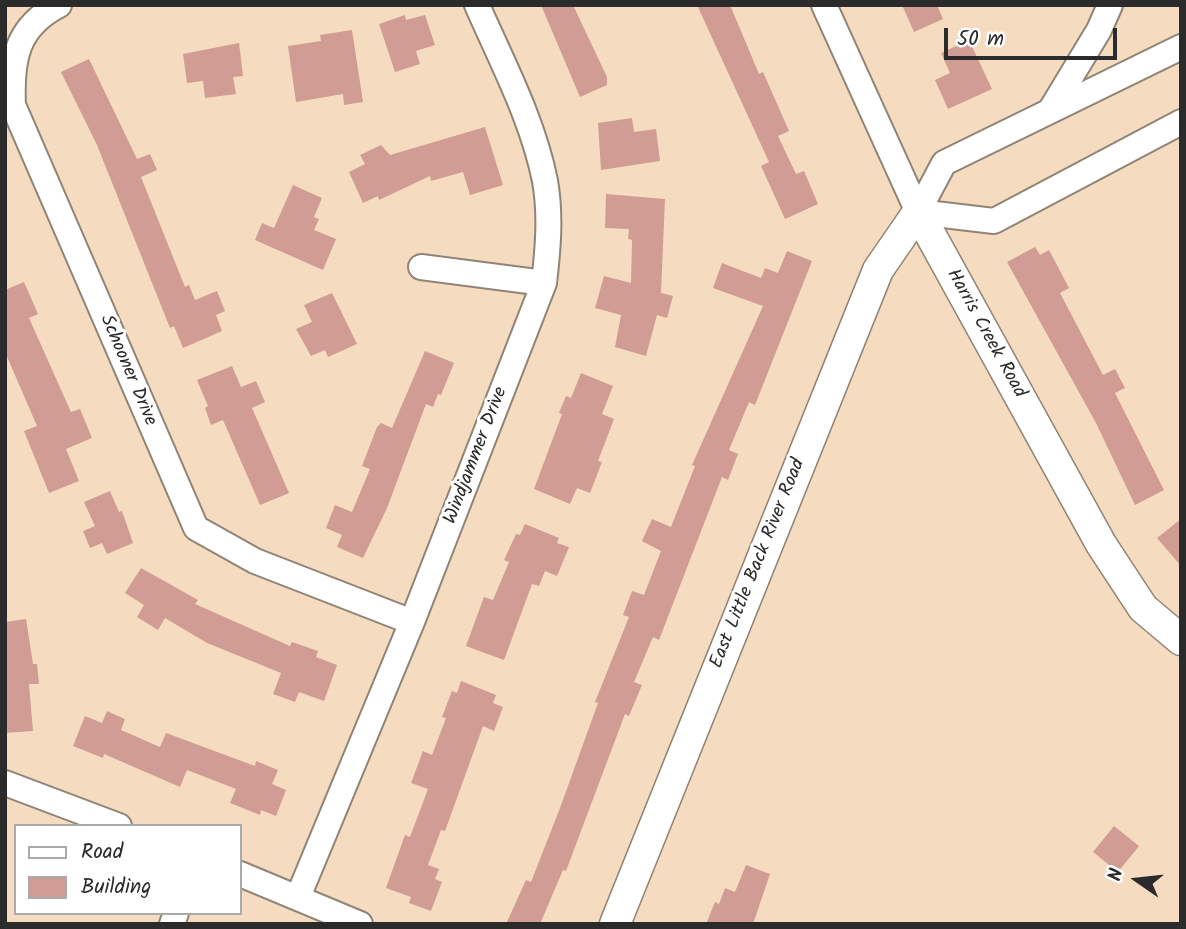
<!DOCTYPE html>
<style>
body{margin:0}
#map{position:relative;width:1186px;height:929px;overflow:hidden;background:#f5dcc0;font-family:Kalam,sans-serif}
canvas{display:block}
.frame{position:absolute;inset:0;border:7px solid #2b2b2b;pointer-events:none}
.legend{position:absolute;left:14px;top:824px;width:228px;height:91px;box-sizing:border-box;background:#fff;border:2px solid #aaa;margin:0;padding:9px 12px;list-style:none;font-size:21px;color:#2b2b2b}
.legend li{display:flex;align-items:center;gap:14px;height:35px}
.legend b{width:35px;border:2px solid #aaa}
.north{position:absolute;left:1102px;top:845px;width:70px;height:70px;-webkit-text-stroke:5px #fff;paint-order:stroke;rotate:284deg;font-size:19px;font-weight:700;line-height:28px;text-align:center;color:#2b2b2b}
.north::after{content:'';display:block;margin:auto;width:24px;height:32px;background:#2b2b2b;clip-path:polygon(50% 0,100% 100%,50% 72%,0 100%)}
.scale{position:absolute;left:944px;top:28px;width:173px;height:32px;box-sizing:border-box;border:4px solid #2b2b2b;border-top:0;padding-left:9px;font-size:21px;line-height:24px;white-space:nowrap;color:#2b2b2b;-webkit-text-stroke:5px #fff;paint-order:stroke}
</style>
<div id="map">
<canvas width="1186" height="929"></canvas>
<div class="frame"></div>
<ul class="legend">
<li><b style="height:9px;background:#fff"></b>Road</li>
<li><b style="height:19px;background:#d09c93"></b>Building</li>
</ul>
<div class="north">N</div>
<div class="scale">50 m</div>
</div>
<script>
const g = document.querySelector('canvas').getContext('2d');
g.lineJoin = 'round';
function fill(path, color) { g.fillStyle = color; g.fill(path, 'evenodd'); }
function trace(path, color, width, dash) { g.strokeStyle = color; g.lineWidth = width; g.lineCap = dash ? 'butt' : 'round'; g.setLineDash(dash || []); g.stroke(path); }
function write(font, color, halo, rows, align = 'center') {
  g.font = font + ' Kalam,sans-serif'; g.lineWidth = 6; g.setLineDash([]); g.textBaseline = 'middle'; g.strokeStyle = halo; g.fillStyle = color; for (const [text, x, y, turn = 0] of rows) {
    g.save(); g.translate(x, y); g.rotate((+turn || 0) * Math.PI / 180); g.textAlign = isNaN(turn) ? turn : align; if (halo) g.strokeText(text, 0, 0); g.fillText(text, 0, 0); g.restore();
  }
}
const building = new Path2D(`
 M 541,5 L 573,5 L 607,77 L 607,85 L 580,97 Z
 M 697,5 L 730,5 L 759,74 L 763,72 L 789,131 L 778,136 L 796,174 L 804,171 L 818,204 L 785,219 L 761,166 L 769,162 Z
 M 902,5 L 937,5 L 943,19 L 914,32 Z
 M 405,15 L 406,20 L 425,15 L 435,45 L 416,51 L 420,64 L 395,72 L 379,24 Z
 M 352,30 L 363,102 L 344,105 L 343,94 L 296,102 L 288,46 L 321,41 L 320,35 Z
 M 969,40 L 992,89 L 948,109 L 935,80 L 950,73 L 941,53 Z
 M 239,43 L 243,76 L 233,77 L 236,94 L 205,98 L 203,81 L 187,83 L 183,54 Z
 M 89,59 L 137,159 L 150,154 L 157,170 L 141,177 L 185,287 L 189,285 L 195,300 L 217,291 L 225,311 L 216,315 L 222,331 L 183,348 L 174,326 L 170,328 L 97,145 L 61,72 Z
 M 632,118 L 634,132 L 656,129 L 660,161 L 601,170 L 598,123 Z
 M 485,127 L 503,185 L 470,195 L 463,172 L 431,181 L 430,176 L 379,200 L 378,196 L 363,203 L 349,172 L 365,164 L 360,155 L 381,145 L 390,155 Z
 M 293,185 L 322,198 L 314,217 L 319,219 L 314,230 L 336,239 L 323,270 L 255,240 L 262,223 L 274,228 Z
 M 606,194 L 665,199 L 661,293 L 673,296 L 667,318 L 657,315 L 646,356 L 615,347 L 621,315 L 595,308 L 604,276 L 631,283 L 632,240 L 628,239 L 629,229 L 605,228 Z
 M 1035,247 L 1040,255 L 1049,250 L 1069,288 L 1060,293 L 1103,375 L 1115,369 L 1125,388 L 1115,393 L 1164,490 L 1135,505 L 1096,423 L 1007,262 Z
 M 787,251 L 812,261 L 755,405 L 749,402 L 729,450 L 738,454 L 728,480 L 722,477 L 659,640 L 653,637 L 634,682 L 642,685 L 629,716 L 625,714 L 566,871 L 563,870 L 540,924 L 506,924 L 526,880 L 531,882 L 560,808 L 598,703 L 595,702 L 629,617 L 623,615 L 632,591 L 644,595 L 661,551 L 642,541 L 652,519 L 671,527 L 695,466 L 692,465 L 763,306 L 713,288 L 722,263 L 761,278 L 765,268 L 778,273 Z
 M 24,282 L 38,314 L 29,318 L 71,412 L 80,409 L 92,438 L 66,449 L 79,481 L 49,493 L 24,431 L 37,426 L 5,352 L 5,290 Z
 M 332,293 L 357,344 L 328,357 L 325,350 L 311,356 L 296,329 L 312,322 L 304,305 Z
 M 425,351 L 454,363 L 441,395 L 438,394 L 433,407 L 426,404 L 387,508 L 363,558 L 337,547 L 342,535 L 326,528 L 335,505 L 352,512 L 370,469 L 362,466 L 377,427 L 381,423 L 392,428 Z
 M 232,366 L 241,387 L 256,381 L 265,402 L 252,408 L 289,493 L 260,505 L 223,420 L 211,425 L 205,408 L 208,406 L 197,380 Z
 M 581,373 L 613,386 L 602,414 L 614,419 L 598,461 L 602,462 L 590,493 L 577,488 L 570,504 L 534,489 L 562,414 L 559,413 L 566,396 L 571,398 Z
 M 110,491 L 119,512 L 122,511 L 133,543 L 107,554 L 102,543 L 90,548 L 83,531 L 95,526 L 84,502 Z
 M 1181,519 L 1181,566 L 1157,538 Z
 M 525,524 L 559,538 L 557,543 L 569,547 L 557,576 L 545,571 L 539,586 L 532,584 L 504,660 L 466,646 L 484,597 L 493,600 L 509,562 L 504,560 L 516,534 L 520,535 Z
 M 141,568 L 198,600 L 195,604 L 290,646 L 292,642 L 318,651 L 316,657 L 337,665 L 324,701 L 299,692 L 295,702 L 273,694 L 281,673 L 207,643 L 165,618 L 158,630 L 137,617 L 144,605 L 125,593 Z
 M 26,619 L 33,664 L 37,664 L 39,684 L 29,684 L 33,731 L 5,733 L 5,622 Z
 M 461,681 L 496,695 L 493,703 L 503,707 L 494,731 L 483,726 L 445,831 L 441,830 L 428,865 L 439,869 L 435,879 L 442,882 L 431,911 L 409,903 L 411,897 L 386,888 L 405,835 L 410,837 L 428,789 L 411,783 L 423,751 L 432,755 L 446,718 L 442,717 L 452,691 L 457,693 Z
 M 107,711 L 125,719 L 121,730 L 160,747 L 166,733 L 255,766 L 256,761 L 278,770 L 272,784 L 286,790 L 276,816 L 261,810 L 260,815 L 230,803 L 236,789 L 187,770 L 180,787 L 104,754 L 103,758 L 73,746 L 85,716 L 102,723 Z
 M 1114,826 L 1139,846 L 1118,872 L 1093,852 Z
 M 746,865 L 770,874 L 753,924 L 706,924 L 715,902 L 719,904 L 725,888 L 735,892 Z`);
const minor = new Path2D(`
 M 59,5 C 16,27 11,60 13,105 L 196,528 L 255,561 L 412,622
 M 824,5 L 918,212
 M 1050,111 L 1099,30 L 1110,5
 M 918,212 L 944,163 L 1181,47
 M 918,212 L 994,221 L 1181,122
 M 421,267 L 544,283
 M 5,783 L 119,826
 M 240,874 L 360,924
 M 298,897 L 412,622 L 544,283 C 548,249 551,215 545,181 C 533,120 502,62 477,5
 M 172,924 L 176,913`);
const tertiary = new Path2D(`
 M 615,924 L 878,270 L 918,212 L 1101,544 L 1143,608 L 1181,640`);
const streetNames = [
 ["Harris Creek Road",985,334,61],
 ["Schooner Drive",127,371,67],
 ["Windjammer Drive",477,456,-69],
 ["East Little Back River Road",759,564,-68]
];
fill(building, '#d09c93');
trace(minor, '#908476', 28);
trace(tertiary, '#908476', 33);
trace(minor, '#fff', 24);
trace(tertiary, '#fff', 30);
write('19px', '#2b2b2b', '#fff', streetNames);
</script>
